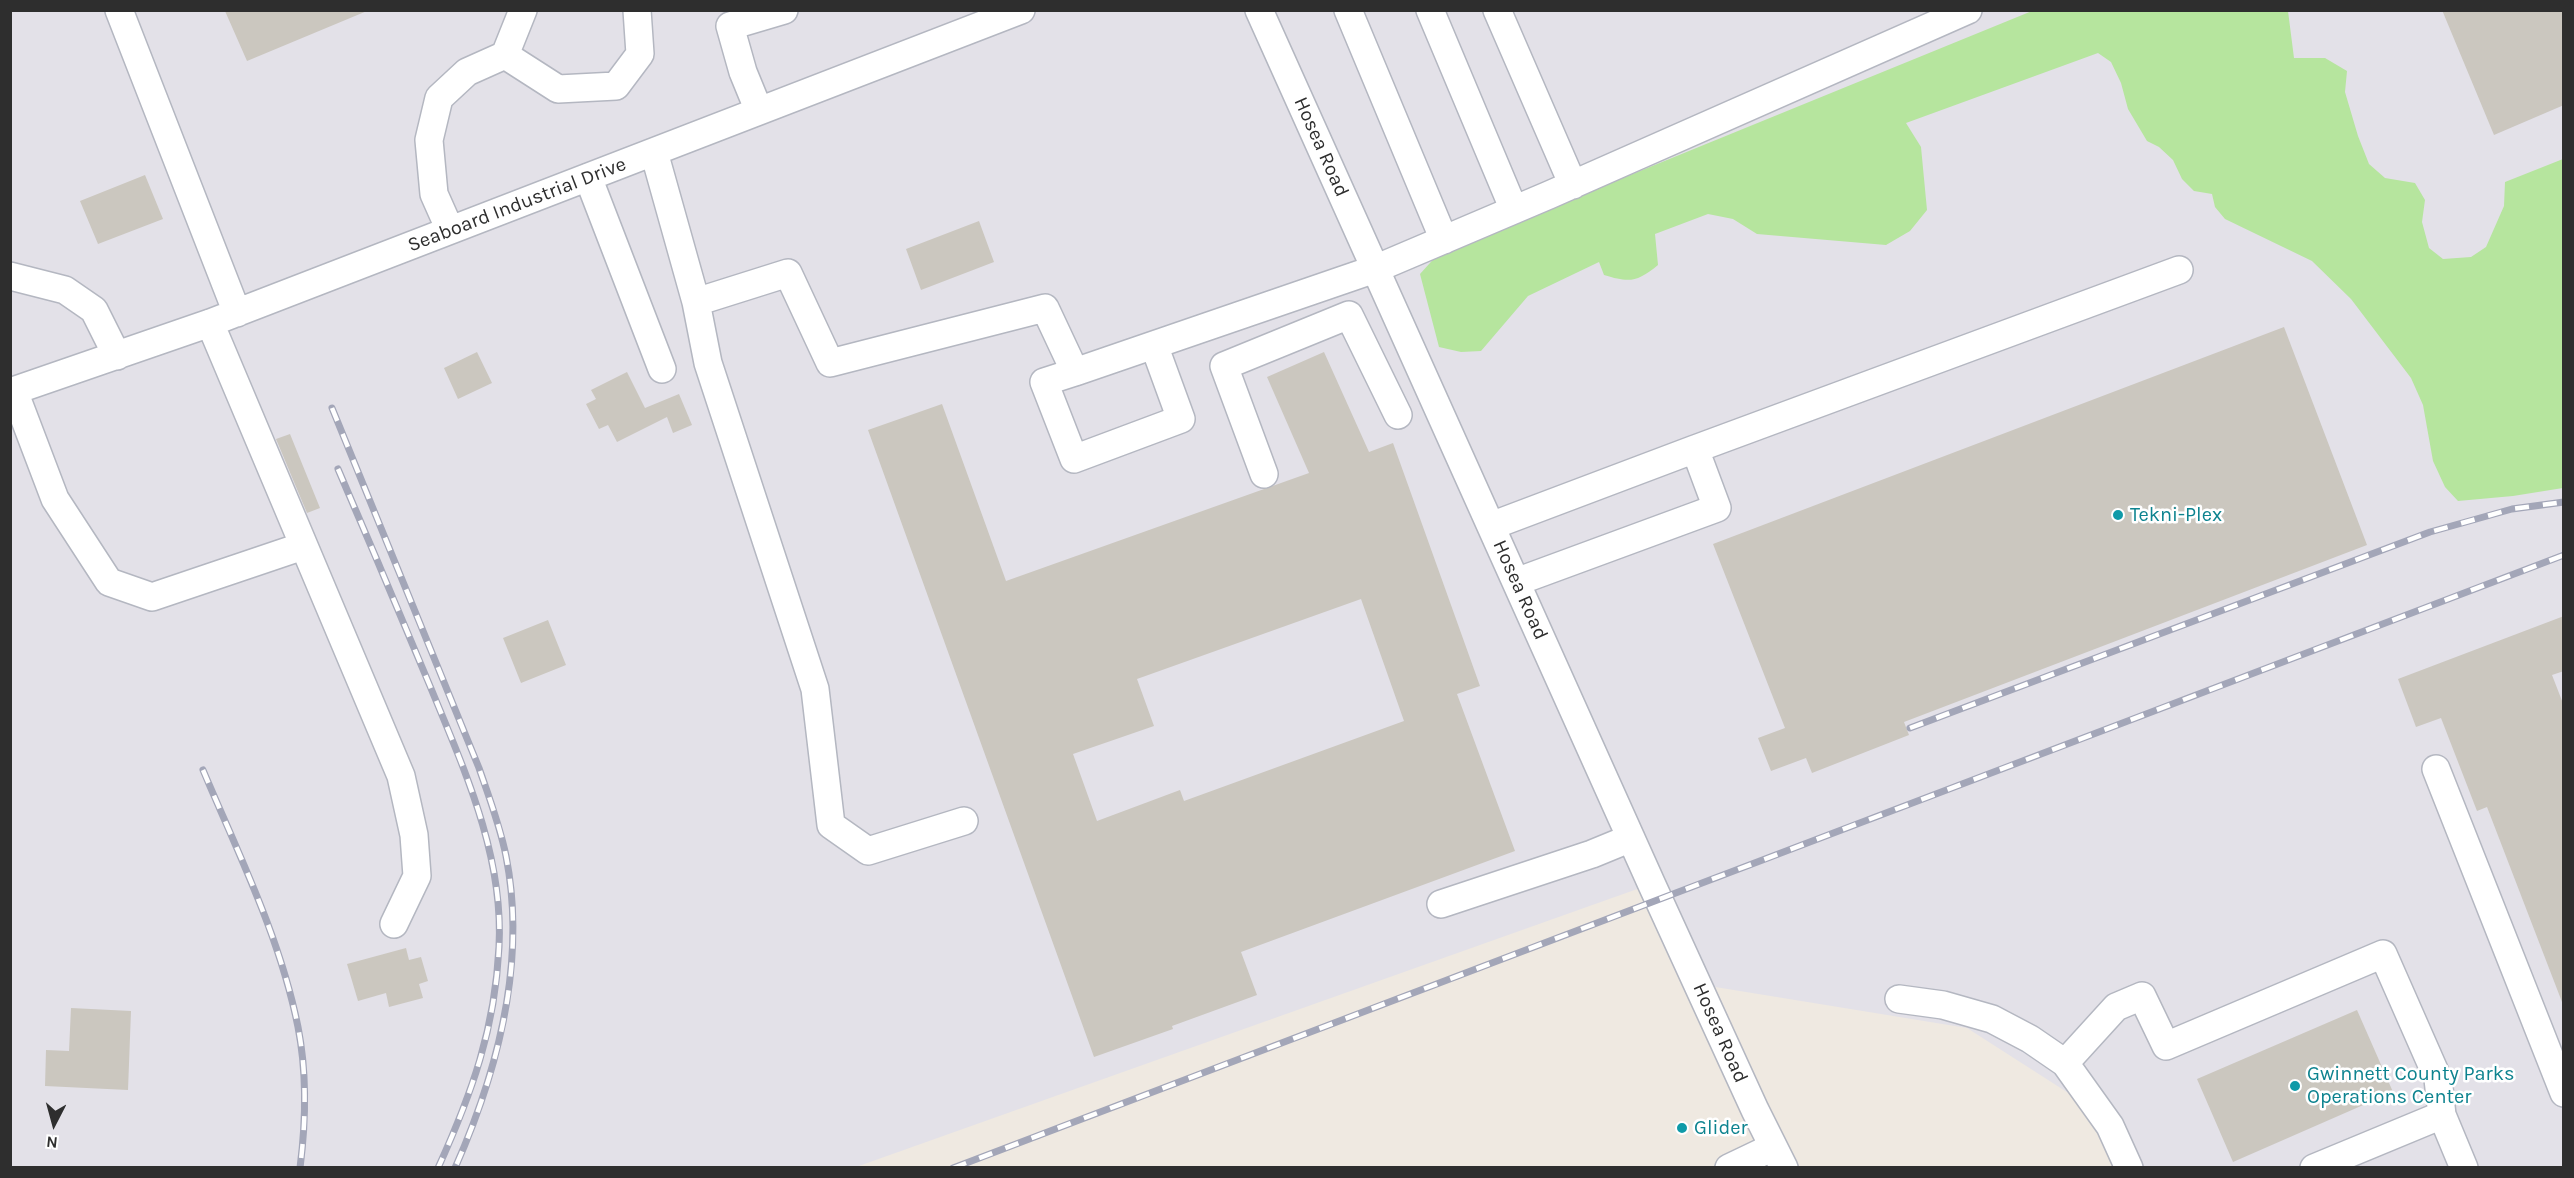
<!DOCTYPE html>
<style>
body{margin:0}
#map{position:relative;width:2574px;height:1178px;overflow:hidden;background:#efe9e1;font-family:Karla,sans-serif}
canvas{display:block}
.frame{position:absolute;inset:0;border:12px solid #2e2e2e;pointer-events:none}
.north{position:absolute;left:24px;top:1094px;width:60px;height:60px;-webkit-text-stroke:4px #fff;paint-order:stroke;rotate:186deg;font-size:16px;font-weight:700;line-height:24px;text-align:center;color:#2e2e2e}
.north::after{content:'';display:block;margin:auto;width:21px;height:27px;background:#2e2e2e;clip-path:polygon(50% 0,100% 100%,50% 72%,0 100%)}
</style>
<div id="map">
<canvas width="2574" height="1178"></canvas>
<div class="frame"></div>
<div class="north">N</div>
</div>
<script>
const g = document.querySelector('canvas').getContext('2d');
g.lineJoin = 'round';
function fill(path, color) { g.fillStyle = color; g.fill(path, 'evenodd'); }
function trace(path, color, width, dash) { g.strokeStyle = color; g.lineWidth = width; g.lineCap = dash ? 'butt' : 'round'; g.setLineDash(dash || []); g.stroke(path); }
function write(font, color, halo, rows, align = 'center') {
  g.font = font + ' Karla,sans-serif'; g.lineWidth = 5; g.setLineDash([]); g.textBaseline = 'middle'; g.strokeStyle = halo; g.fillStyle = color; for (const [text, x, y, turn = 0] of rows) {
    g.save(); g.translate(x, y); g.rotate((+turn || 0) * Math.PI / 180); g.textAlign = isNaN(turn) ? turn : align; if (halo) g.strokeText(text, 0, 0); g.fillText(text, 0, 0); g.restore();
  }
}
const industrial = new Path2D(`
 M 10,11 L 2563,11 L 2563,1167 L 2124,1167 L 2098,1112 L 1967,1028 L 1703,985 L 1657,882 L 856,1167 L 11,1167 Z`);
const green = new Path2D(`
 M 2032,11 L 2288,11 L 2294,58 L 2325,58 L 2347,71 L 2345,92 L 2358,136 L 2369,164 L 2385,178 L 2415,183 L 2425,200 L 2422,222 L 2429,248 L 2443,259 L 2471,257 L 2486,247 L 2504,206 L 2505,182 L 2563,159 L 2563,488 L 2513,496 L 2458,501 L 2445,487 L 2433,461 L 2423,405 L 2411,378 L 2351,299 L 2312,261 L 2225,219 L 2215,207 L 2212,194 L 2194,191 L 2182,179 L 2173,160 L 2159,147 L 2147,141 L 2128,109 L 2121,83 L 2111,62 L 2098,53 L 1906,123 L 1921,147 L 1927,210 L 1910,231 L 1886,245 L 1757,234 L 1733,219 L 1708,214 L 1655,234 L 1658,265 C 1637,282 1630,283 1604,275 L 1599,262 L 1528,296 L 1481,351 L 1461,352 L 1439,347 L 1420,274 L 1439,253 Z`);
const building = new Path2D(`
 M 2442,10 L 2564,10 L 2564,105 L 2494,135 Z
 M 225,11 L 367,11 L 247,61 Z
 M 145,175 L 163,219 L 98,244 L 80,201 Z
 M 979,221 L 994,262 L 921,290 L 906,249 Z
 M 2284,327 L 2367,545 L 1904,722 L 1909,735 L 1812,773 L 1806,758 L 1771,771 L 1758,738 L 1785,728 L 1713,544 Z
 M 477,352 L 492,383 L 458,399 L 444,368 Z
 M 1324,352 L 1369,452 L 1393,443 L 1480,686 L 1457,694 L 1515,851 L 1241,952 L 1257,995 L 1172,1026 L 1173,1029 L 1094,1057 L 868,430 L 942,404 L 1006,581 L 1309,473 L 1267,377 ZM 1361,599 L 1404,721 L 1184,801 L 1180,790 L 1097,821 L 1073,754 L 1154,726 L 1137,679 Z
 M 627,372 L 645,408 L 679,394 L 692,425 L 673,433 L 667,417 L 617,442 L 608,425 L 599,429 L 586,404 L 596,399 L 591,390 Z
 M 290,434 L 320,508 L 307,513 L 276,439 Z
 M 2564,616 L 2564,671 L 2552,675 L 2564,706 L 2562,1002 L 2487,807 L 2477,811 L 2441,718 L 2416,727 L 2398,679 Z
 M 548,620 L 566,665 L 521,683 L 503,638 Z
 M 406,948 L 409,960 L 421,957 L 428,981 L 419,984 L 423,998 L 389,1007 L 386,993 L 358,1001 L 347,964 Z
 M 71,1008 L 131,1011 L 128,1090 L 45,1086 L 46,1050 L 69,1051 Z
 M 2357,1010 L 2393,1092 L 2233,1162 L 2197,1079 Z`);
const minor = new Path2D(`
 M 119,10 L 237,313
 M 1259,10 L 1652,885 L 1755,1110 L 1784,1168
 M 1348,10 L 1444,240
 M 1430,10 L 1514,210
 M 1497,10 L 1573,185
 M 505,55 L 523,10
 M 759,111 L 743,72 L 730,26 L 784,10
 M 654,152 L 696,302 L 788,273 L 830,363 L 1045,308 L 1075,372 L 1375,269 L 1549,195 L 1968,10
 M 588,177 L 662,369
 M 450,230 L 434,194 L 429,140 L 439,98 L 467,72 L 505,55 L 558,89 L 616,86 L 640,54 L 637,10
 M 10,276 L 65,290 L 94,310 L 117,356
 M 696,302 L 708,363 L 815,689 L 831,825 L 868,851 L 964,821
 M 210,323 L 401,776 L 414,835 L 417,876 L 394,924
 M 1075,372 L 1044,382 L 1074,459 L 1181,419 L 1154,345
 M 14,391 L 55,499 L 109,582 L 152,597 L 303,546
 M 10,392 L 210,323 L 1021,10
 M 1264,474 L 1224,366 L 1349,315 L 1398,415
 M 1491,526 L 1695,449
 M 1516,582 L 1717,508 L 1695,449 L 2179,270
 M 2436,769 L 2564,1093
 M 1441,904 L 1592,854 L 1631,838
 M 1899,999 L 1943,1005 L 1992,1019 L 2030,1039 L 2065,1063 L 2110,1126 L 2129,1168
 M 2065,1063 L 2116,1007 L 2142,996 L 2166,1046 L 2383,954 L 2438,1079 L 2442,1115
 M 1729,1168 L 1773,1147
 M 2314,1168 L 2442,1115 L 2464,1168`);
const rail = new Path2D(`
 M 332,408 L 479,768 C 489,797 500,826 506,856 C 527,962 498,1071 455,1168
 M 338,469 C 369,541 400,614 430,686 C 464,769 504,855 499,947 C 495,1029 472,1093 438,1168
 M 1910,728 L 2430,532 L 2512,509 L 2564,502
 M 203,770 C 238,853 280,937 298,1027 C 307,1073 306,1121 300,1168
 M 953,1168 L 2564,555`);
const markers = [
 [2118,515,6,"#0f9aa8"],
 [2295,1086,6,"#0f9aa8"],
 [1682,1128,6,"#0f9aa8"]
];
const streetNames = [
 ["Hosea Road",1321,147,66],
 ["Seaboard Industrial Drive",517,205,-21],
 ["Hosea Road",1520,590,66],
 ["Hosea Road",1720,1033,66]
];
const cultureNames = [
 ["Tekni-Plex",2130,515],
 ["Gwinnett County Parks",2307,1074],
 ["Operations Center",2307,1097],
 ["Glider",1694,1128]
];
fill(industrial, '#e3e1e8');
fill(green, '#b6e59e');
fill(building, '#cbc7bf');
trace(minor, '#b4b7c1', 30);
trace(minor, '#fff', 27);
trace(rail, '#a3a6b8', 7);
trace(rail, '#fff', 4.5, [14]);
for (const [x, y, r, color] of markers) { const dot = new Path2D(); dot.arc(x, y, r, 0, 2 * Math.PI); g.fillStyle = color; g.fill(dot); trace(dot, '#fff', 2); }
write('20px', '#2e2e2e', '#fff', streetNames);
write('20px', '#0d838f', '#fff', cultureNames, 'left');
</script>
